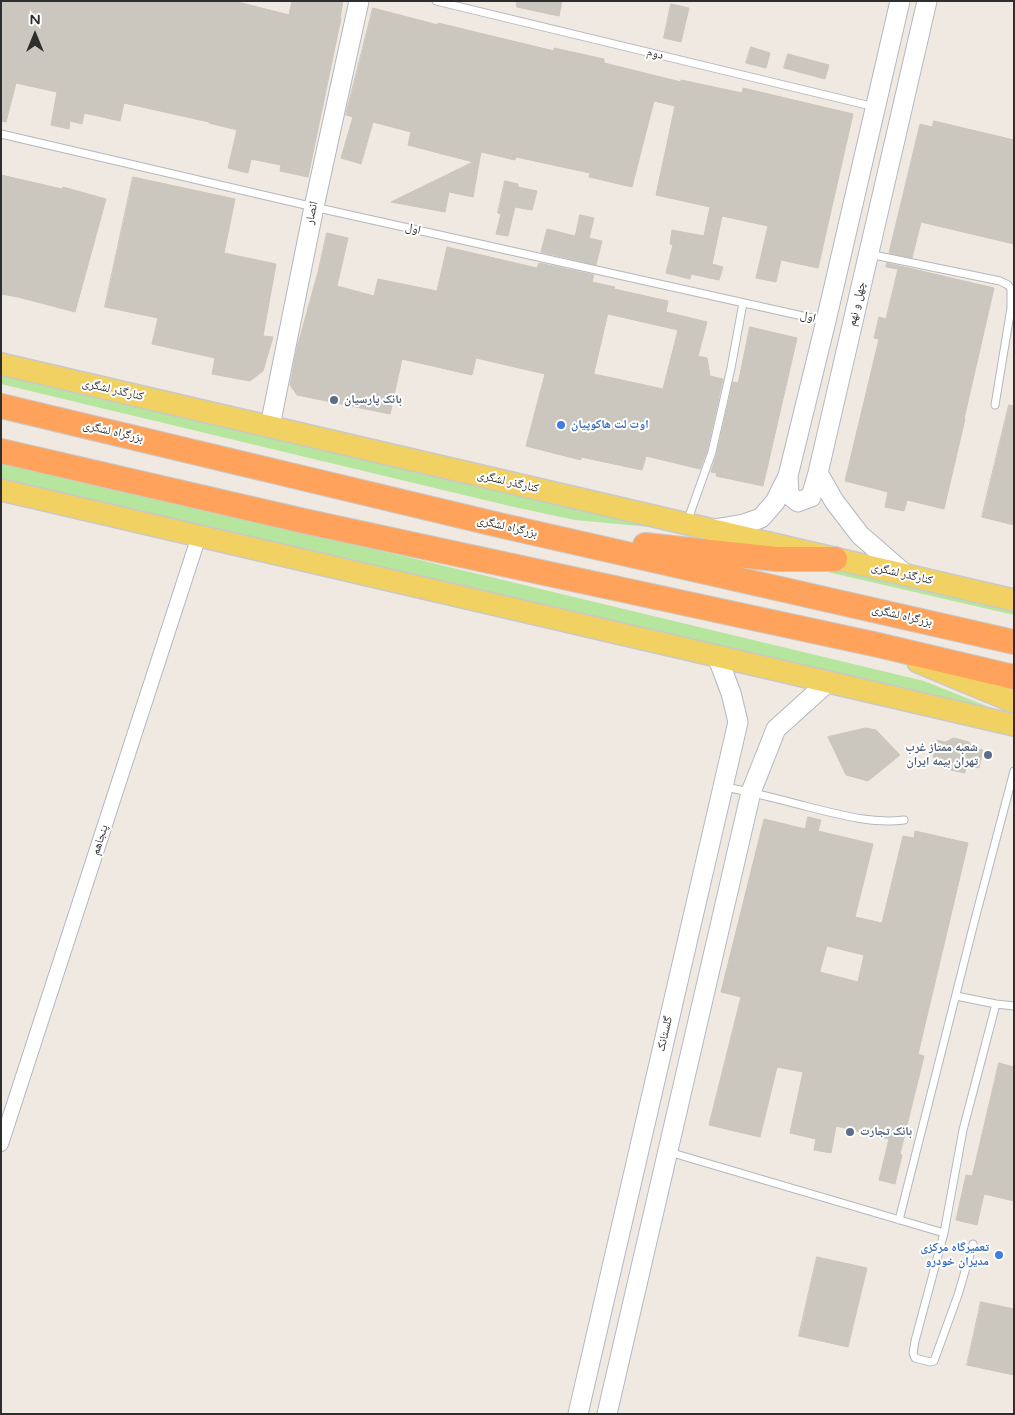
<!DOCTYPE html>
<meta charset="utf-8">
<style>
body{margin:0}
#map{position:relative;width:1015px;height:1415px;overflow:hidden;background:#efe9e1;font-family:"Varela Round",sans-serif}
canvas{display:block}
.frame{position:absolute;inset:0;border:2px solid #2e2e2e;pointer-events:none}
.north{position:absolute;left:10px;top:10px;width:50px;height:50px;-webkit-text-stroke:4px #fff;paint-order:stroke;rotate:0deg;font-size:14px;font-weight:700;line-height:20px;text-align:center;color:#2e2e2e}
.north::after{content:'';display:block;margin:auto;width:18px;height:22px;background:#2e2e2e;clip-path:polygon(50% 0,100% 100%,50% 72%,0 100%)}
</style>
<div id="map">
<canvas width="1015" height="1415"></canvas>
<div class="frame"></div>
<div class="north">N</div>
</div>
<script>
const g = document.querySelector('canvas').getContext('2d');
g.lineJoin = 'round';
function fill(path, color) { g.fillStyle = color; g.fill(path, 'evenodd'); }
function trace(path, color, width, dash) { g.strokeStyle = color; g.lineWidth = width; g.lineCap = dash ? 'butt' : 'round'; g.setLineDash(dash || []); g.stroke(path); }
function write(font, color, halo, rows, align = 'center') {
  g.font = font + ' "Varela Round","Noto Naskh Arabic",sans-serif'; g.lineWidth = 4; g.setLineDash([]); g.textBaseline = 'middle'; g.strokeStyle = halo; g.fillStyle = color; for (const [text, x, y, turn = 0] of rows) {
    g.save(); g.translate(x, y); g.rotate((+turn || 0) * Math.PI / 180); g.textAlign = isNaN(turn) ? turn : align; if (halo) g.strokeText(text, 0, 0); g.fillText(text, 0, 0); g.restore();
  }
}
const green = new Path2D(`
 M 1,372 L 682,530 L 575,520 L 514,507 L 1,384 Z
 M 1,461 L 228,514 L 924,681 L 999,711 L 1,480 Z
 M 838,555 L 1014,598 L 1014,615 L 793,564 Z`);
const building = new Path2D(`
 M 1,1 L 234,1 L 289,15 L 292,1 L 343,1 L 340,18 L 341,18 L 308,177 L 280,171 L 281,165 L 251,159 L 248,173 L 228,168 L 237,130 L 209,123 L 209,122 L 124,103 L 120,121 L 84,113 L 82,124 L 70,121 L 69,129 L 51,125 L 57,92 L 16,83 L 6,122 L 1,121 Z
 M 517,1 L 562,1 L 559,16 L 517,7 Z
 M 671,4 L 689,8 L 681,42 L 664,38 Z
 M 373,8 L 438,25 L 438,23 L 554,51 L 554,48 L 604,59 L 604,63 L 681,82 L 681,80 L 742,93 L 743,88 L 853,114 L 818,268 L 781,260 L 776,282 L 756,278 L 768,226 L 722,216 L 712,264 L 723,267 L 719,280 L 691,274 L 690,279 L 666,273 L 673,245 L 670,244 L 672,230 L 704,236 L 710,207 L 656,195 L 675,106 L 654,101 L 632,187 L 589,177 L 590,173 L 516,157 L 515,160 L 481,152 L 473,197 L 449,192 L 445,212 L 391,202 L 473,162 L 408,145 L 411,132 L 373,122 L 361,164 L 341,158 L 353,117 L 346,115 Z
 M 751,47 L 770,53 L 766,68 L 746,63 Z
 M 788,54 L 829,65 L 825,79 L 784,68 Z
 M 934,121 L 1014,140 L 1014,244 L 921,222 L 912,258 L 889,253 L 920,124 L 932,127 Z
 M 1,175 L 62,189 L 63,187 L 106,199 L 75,312 L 18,297 L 1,294 Z
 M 133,177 L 235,199 L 224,253 L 276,264 L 263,336 L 273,337 L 263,371 L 250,381 L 212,374 L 215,358 L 152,344 L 158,318 L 105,307 Z
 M 505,181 L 518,184 L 518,187 L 537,191 L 532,210 L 515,207 L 508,236 L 496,234 L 501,214 L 498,213 Z
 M 580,215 L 594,218 L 589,238 L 602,241 L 596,265 L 541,252 L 547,229 L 575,236 Z
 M 327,233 L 348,238 L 337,286 L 374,296 L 378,279 L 437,291 L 447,247 L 537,268 L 539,263 L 594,275 L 592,282 L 615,287 L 614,289 L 668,301 L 666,312 L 707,322 L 698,356 L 707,358 L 710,376 L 723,379 L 707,451 L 700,469 L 646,456 L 642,470 L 581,457 L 581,460 L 526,446 L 545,374 L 476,358 L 472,375 L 402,359 L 390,414 L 297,395 L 290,385 L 297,348 L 318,272 ZM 608,314 L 678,330 L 663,389 L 594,374 Z
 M 887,263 L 994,288 L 964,419 L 965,419 L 944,509 L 907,500 L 904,511 L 885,507 L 888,492 L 845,481 L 879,339 L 874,338 L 879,317 L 886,319 L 898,269 L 886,267 Z
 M 750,327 L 797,338 L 763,486 L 716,476 L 717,473 L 711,472 L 717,453 L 733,382 L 738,383 Z
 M 1009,405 L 1014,406 L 1014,525 L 982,517 Z
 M 866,728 L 876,730 L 900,755 L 868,781 L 846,775 L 828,737 Z
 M 954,738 L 969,742 L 972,747 L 983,750 L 979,768 L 966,765 L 965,773 L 942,768 L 944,759 L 933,757 L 937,740 L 945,742 Z
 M 808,817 L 821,820 L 818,831 L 873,844 L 855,917 L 882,923 L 903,836 L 914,838 L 915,831 L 968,843 L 918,1054 L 924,1056 L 900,1154 L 902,1155 L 895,1184 L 879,1180 L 889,1139 L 836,1126 L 831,1153 L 814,1150 L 816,1139 L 790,1133 L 803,1072 L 777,1067 L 760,1137 L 709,1125 L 741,997 L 721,992 L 764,819 L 805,829 ZM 827,946 L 864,955 L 858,982 L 820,972 Z
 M 999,1063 L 1014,1067 L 1014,1201 L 984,1194 L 977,1225 L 956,1220 L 966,1175 L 972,1176 Z
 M 817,1257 L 867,1268 L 848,1347 L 799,1336 Z
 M 981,1302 L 1014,1309 L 1014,1375 L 967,1365 Z`);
const lane = new Path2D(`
 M 436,1 L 875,107
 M 1,134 L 314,207 L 825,321
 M 869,254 L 1000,281 L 1008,285 L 1011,289 L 1011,308 L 995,405
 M 687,522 L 712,452 L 731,368 L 743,303
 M 725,787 C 752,792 778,799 805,806 C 838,814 869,824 904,820
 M 956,996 L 996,1004 L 1014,1006
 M 669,1152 L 944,1233
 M 899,1220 L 974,923 L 1014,771
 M 973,1244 L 958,1295 L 934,1361 L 930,1362 L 915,1358 L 913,1353 L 915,1341 L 944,1233 L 963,1130 L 996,1004`);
const street = new Path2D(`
 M 1,1144 L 199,536`);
const secondary = new Path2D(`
 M 270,426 L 314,207 L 359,1
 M 818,473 L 834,501 L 860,535 L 906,575
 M 788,476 L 789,495 L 798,502 L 811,497 L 818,473 L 927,1
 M 714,529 L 744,524 L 761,518 L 775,502 L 788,476 L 826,321 L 900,1
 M 578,1414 L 738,722 L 731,693 L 717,656
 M 607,1414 L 751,792 L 776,729 L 828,682`);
const primary = new Path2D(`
 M 1,364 L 1014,600
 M 1,490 L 1014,725
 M 918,662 L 1014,702`);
const highway = new Path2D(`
 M 1,406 L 499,525 L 1014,642
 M 1,451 L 304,521 L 878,645 L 1014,677
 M 645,545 L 776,559 L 835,559`);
const markers = [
 [334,400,5,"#5c6f8a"],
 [561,425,5,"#3f7fe0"],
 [988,755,5,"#5c6f8a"],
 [850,1132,5,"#5c6f8a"],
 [999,1255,5,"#3f7fe0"]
];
const streetNames = [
 ["دوم",655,54,14],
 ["انصار",312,213,-78],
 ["اول",413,229,13],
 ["چهل و نهم",857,304,-77],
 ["اول",808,317,13],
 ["کنارگذر لشگری",113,390,13],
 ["بزرگراه لشگری",113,432,13],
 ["کنارگذر لشگری",508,482,13],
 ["بزرگراه لشگری",507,527,13],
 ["کنارگذر لشگری",902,574,13],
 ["بزرگراه لشگری",902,616,13],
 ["پنجاهم",100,840,-72],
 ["گلستانک",665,1034,-77]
];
const serviceNames = [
 ["بانک پارسیان",344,400],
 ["شعبه ممتاز غرب",978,748,"right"],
 ["تهران بیمه ایران",978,762,"right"],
 ["بانک تجارت",860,1132]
];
const shopNames = [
 ["اوت لت هاکوپیان",571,425],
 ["تعمیرگاه مرکزی",989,1248,"right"],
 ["مدیران خودرو",989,1262,"right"]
];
fill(green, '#b6e59e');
fill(building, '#cbc7bf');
trace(building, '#cbc5ba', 1);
trace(lane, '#b4b7c1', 9);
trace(street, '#b4b7c1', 16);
trace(secondary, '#b4b7c1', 21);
trace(primary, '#c9c9c9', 24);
trace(highway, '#c9c9c9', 26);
trace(lane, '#fff', 7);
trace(street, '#fff', 14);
trace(secondary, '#fff', 19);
trace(primary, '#f2d163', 21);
trace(highway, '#ffa35c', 24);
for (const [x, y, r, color] of markers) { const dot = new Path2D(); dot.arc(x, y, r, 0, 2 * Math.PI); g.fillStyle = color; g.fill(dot); trace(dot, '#fff', 2); }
write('12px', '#2e2e2e', '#fff', streetNames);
write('bold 12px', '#4e5e75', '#fff', serviceNames, 'left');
write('bold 12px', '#366cbe', '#fff', shopNames, 'left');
</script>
